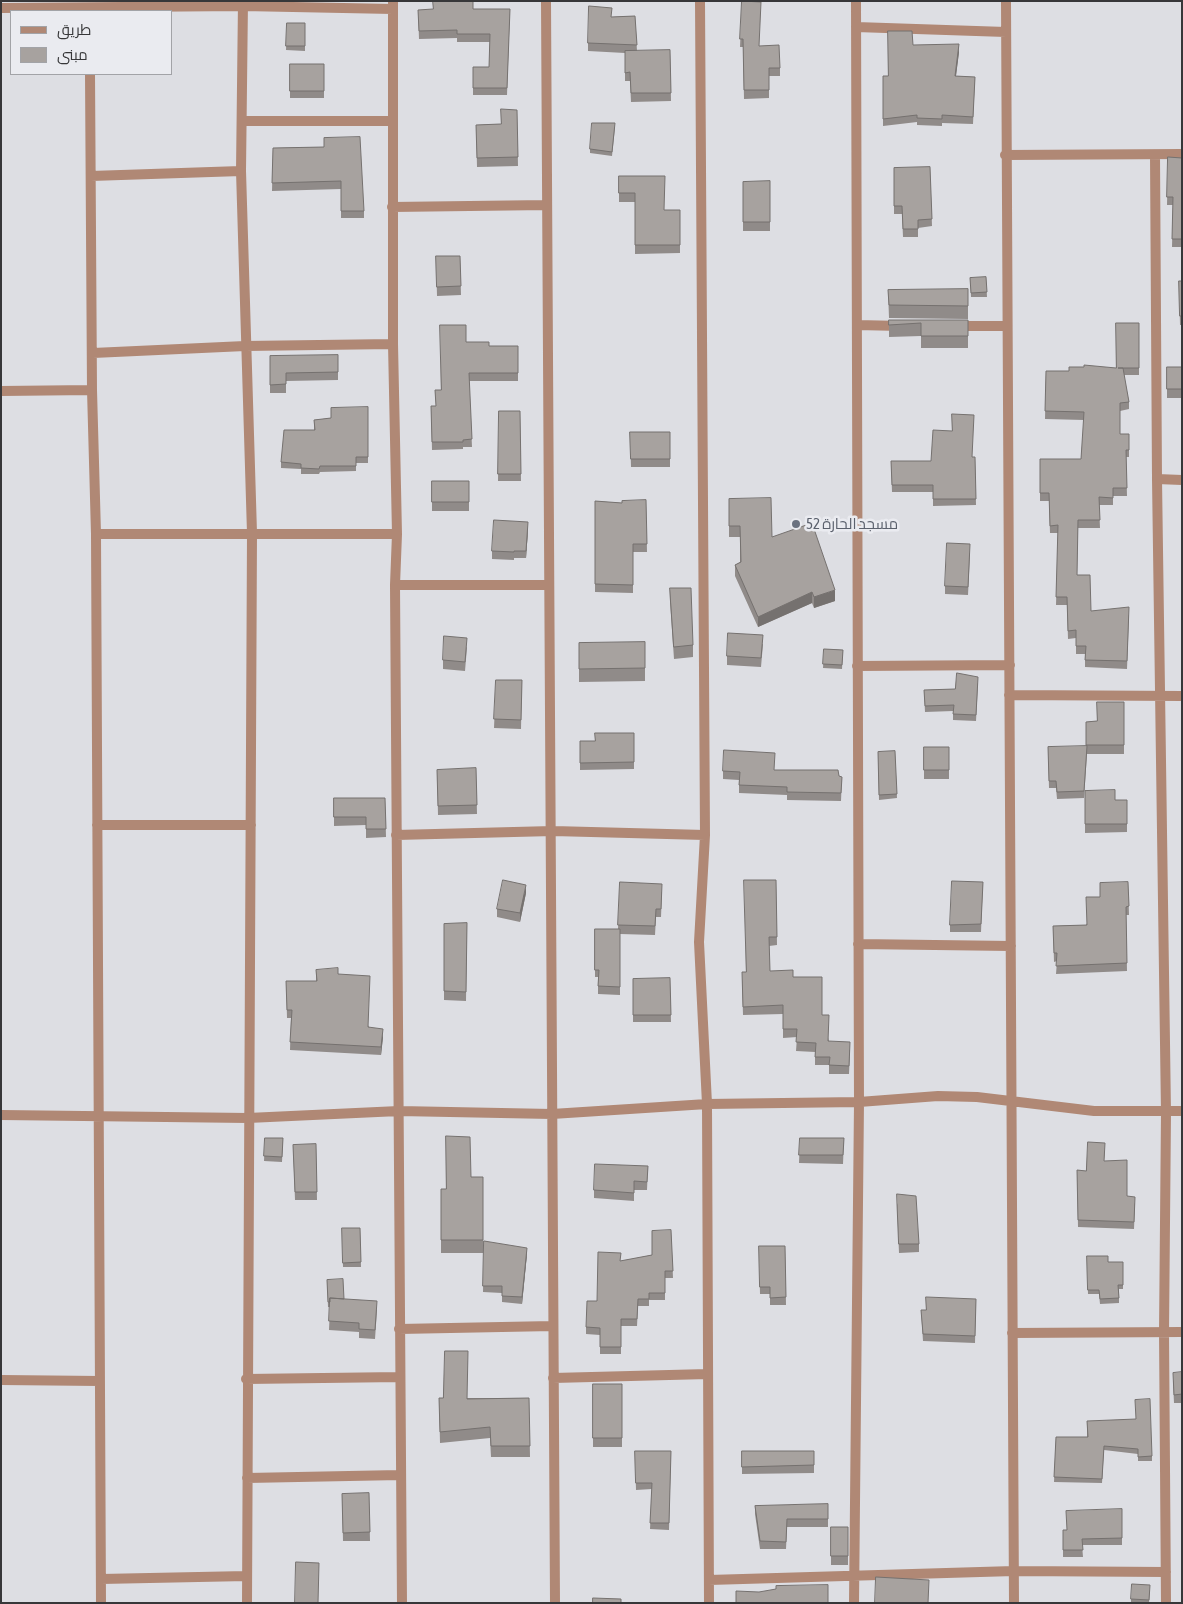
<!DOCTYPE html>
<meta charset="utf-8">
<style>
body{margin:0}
#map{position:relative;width:1183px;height:1604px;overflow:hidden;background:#dddee3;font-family:"Asap Condensed",Cairo,sans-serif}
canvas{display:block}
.frame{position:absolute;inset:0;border:2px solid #373739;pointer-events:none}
.legend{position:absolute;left:10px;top:10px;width:162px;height:65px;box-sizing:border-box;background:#eaebf0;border:1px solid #a2a3a7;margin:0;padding:6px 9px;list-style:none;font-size:15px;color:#373739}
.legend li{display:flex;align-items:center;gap:10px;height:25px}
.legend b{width:25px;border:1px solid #a2a3a7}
</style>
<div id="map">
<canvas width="1183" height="1604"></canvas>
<div class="frame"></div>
<ul class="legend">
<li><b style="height:6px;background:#b08875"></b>طريق</li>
<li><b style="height:14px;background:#a7a29f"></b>مبنى</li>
</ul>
</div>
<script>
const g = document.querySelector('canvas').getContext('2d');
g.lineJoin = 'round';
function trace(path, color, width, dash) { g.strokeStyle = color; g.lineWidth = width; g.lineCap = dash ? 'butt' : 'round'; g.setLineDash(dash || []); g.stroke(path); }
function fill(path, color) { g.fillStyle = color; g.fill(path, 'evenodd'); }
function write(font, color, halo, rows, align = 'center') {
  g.font = font + ' "Asap Condensed",Cairo,sans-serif'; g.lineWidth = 5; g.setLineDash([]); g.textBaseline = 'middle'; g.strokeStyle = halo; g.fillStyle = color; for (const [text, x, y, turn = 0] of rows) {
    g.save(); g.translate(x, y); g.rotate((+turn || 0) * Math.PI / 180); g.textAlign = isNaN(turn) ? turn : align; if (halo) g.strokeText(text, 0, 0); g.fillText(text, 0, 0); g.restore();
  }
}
const street = new Path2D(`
 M 243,1 L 241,171 L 252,533 L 247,1603
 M 393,1 L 393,344 L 397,534 L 395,585 L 402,1603
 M 546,1 L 555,1603
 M 700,1 L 705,835 L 699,942 L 707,1104 L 709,1603
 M 1006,1 L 1014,1603
 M 1,8 L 243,6 L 393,9
 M 856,27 L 1006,32
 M 90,74 L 92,390 L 96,534 L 101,1603
 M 242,121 L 392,121
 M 1005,155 L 1182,154
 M 1155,155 L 1157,479 L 1166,1113 L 1164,1332 L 1166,1603
 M 91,176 L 241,171
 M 392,207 L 547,205
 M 857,325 L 901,326
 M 956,326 L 1007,326
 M 93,353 L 245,346 L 393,344
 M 1,391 L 92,390
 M 1157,479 L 1182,480
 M 96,534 L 397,534
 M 395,585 L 549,585
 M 857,666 L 1010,665
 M 1009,695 L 1182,696
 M 97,825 L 251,825
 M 396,835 L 553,831 L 705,835
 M 858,944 L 1011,946
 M 1,1115 L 248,1118 L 399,1111 L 552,1114 L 707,1104 L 859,1102 L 938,1096 L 977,1097 L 1094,1111 L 1182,1111
 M 399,1329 L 553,1326
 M 1012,1333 L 1182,1332
 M 553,1378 L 708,1374
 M 246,1379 L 400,1377
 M 1,1380 L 100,1381
 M 247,1478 L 400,1475
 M 101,1579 L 247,1576
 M 709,1580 L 1014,1571 L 1166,1572
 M 854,1603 L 859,1102 L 856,1`);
const wall = new Path2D(`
 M 742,1 L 759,46 L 780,68 L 780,76 L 769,76 L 769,98 L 744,99 L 743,47 L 740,47 Z
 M 929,1 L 965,1 L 965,2 Z
 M 510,9 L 507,95 L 473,95 L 473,67 L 489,67 L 490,42 L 457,42 L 457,38 L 419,39 L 418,10 Z
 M 635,16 L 637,51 L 670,50 L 671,101 L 631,102 L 630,81 L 625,81 L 625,53 L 588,51 L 588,43 L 612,17 Z
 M 287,23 L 305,23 L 305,51 L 286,50 Z
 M 913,45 L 959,52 L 956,76 L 975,77 L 973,124 L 942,123 L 942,126 L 917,125 L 917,122 L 883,126 L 883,76 L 888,76 Z
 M 290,64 L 324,64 L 324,98 L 290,98 Z
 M 517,110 L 518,166 L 477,167 L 476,125 L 501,124 Z
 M 615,127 L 612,156 L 590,153 L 590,149 Z
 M 324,147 L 364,211 L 364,218 L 341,218 L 341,189 L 272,191 L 273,148 Z
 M 1168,157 L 1182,158 L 1182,247 L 1172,247 L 1173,205 L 1167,205 Z
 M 930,167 L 932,226 L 918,228 L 918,237 L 903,237 L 902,214 L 894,214 L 894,168 Z
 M 619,176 L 664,210 L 680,210 L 680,253 L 635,254 L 635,202 L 619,202 Z
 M 770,181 L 770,231 L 743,231 L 743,182 Z
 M 436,256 L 460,256 L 461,295 L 437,296 Z
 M 986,277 L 987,297 L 971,297 L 970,278 Z
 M 1179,281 L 1182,281 L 1182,325 L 1180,325 Z
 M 968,289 L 968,319 L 889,318 L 888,290 Z
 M 889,320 L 968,320 L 968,348 L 921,348 L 921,336 L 889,337 Z
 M 1139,323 L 1139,375 L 1124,375 L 1129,402 L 1129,409 L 1120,411 L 1120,434 L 1129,434 L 1129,457 L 1126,457 L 1127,496 L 1113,496 L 1113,505 L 1099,505 L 1100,528 L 1078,528 L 1077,575 L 1091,611 L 1129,615 L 1127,669 L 1085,667 L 1085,654 L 1076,654 L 1076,638 L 1068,639 L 1067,605 L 1056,605 L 1058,533 L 1050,533 L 1049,501 L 1040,501 L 1040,459 L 1081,459 L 1084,420 L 1045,419 L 1046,371 L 1069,371 L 1116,368 Z
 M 466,342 L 489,346 L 518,346 L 518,381 L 469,381 L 472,447 L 463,447 L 463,449 L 432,450 L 431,406 L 436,406 L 435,390 L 441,390 Z
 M 338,355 L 338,380 L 286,381 L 286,393 L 270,393 L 270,356 Z
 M 1167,367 L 1182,367 L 1182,398 L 1167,398 Z
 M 368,407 L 368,463 L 356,463 L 356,471 L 320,472 L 319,474 L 301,474 L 301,469 L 281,468 L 281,462 L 314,430 L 314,420 L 331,418 Z
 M 499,411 L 520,411 L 521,481 L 498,481 Z
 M 630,432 L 670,432 L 670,467 L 631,467 Z
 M 975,457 L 976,505 L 933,506 L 933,492 L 892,492 L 891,461 L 931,461 Z
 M 432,481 L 469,481 L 469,511 L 432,511 Z
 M 729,499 L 772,537 L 835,601 L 814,608 L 812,603 L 758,627 L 735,576 L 735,565 L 740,562 L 740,537 L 729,537 Z
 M 646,500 L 647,552 L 633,552 L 633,593 L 595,592 L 595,501 L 622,503 Z
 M 528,530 L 526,558 L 514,558 L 514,560 L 492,559 L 492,551 Z
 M 970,553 L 968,595 L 945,594 L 945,586 Z
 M 670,588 L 693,645 L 693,657 L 674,659 L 670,600 Z
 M 645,642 L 645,681 L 579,682 L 579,643 Z
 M 763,644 L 761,667 L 727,665 L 727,656 Z
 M 467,647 L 465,671 L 443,669 L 443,660 Z
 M 824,649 L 843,650 L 842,669 L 823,668 Z
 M 496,680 L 522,680 L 521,729 L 494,728 Z
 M 978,683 L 976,721 L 953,720 L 953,711 L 925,712 L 924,690 L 955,689 Z
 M 1124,702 L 1124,754 L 1087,754 L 1084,798 L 1057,799 L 1056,788 L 1049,788 L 1048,747 L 1086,747 L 1086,722 L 1097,721 Z
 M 580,741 L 634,762 L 634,769 L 580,770 Z
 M 924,747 L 949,747 L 949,779 L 924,779 Z
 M 895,751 L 897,798 L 879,800 L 878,752 Z
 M 476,768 L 477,814 L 438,815 L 437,770 Z
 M 774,770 L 842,777 L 841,801 L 787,800 L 787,795 L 739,793 L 739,780 L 723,779 L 723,771 Z
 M 1085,791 L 1115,800 L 1127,800 L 1127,832 L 1085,833 Z
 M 334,798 L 385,798 L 386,837 L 366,838 L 366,825 L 334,826 Z
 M 776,880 L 777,945 L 769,946 L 770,971 L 793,977 L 822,1015 L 829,1041 L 850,1050 L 849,1074 L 829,1074 L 829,1065 L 815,1065 L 815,1052 L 796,1051 L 797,1037 L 783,1038 L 783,1014 L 743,1015 L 742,981 L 746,972 Z
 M 620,882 L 662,892 L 661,917 L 656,917 L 655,935 L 620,934 L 620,995 L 598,994 L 598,977 L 595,977 L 595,929 L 618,929 Z
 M 983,882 L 981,932 L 950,932 L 950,925 Z
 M 1128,882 L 1129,915 L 1126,915 L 1127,971 L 1056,974 L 1057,961 L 1054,962 L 1053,926 L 1086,925 L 1100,897 Z
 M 526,893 L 520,922 L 497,917 L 497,909 Z
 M 467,923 L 466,1001 L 444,1000 L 444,924 Z
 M 316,970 L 338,974 L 369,1027 L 383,1037 L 381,1055 L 290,1050 L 291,1018 L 287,1018 L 286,981 L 316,981 Z
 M 670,978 L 671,1022 L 633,1022 L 633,979 Z
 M 265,1138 L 283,1138 L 282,1162 L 264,1161 Z
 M 800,1138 L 844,1138 L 843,1164 L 799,1163 Z
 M 316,1144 L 317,1200 L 295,1200 L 293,1145 Z
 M 1105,1150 L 1104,1161 L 1127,1196 L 1135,1204 L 1134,1229 L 1078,1227 L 1077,1170 L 1086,1171 Z
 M 648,1166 L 647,1190 L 634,1190 L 634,1201 L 594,1198 L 594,1190 Z
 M 471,1177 L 483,1177 L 483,1253 L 441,1253 L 441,1189 L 446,1189 Z
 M 897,1203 L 919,1244 L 919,1252 L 899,1253 Z
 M 342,1228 L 360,1228 L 361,1267 L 343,1267 Z
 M 671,1230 L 673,1278 L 665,1278 L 665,1300 L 649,1300 L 649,1306 L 638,1306 L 637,1326 L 621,1326 L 621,1354 L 600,1354 L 600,1335 L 586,1334 L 586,1327 L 597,1301 L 621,1261 L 652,1255 Z
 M 484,1241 L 527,1254 L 522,1304 L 502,1302 L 502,1293 L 483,1292 Z
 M 759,1246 L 785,1246 L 786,1305 L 770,1305 L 770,1294 L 760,1294 Z
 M 1087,1256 L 1108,1262 L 1123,1262 L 1123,1289 L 1119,1289 L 1119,1303 L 1100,1304 L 1099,1294 L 1088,1294 Z
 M 327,1280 L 344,1299 L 377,1310 L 375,1339 L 359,1338 L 359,1332 L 329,1330 L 330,1307 L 328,1307 Z
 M 976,1299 L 975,1343 L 923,1341 L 921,1310 L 926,1310 Z
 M 1182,1372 L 1182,1403 L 1174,1403 L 1173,1381 Z
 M 593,1384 L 622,1384 L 622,1447 L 593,1447 Z
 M 439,1398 L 529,1398 L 530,1457 L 491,1457 L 490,1438 L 440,1443 Z
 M 1087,1421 L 1152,1456 L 1152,1461 L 1138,1461 L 1138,1454 L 1104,1450 L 1102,1483 L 1054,1482 L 1056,1437 L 1087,1437 Z
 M 635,1451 L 671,1451 L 669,1530 L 650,1529 L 652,1489 L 636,1490 Z
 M 742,1451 L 814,1451 L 814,1473 L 742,1474 Z
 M 369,1493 L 370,1541 L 343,1541 L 342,1494 Z
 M 828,1504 L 828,1527 L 787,1527 L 786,1549 L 760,1549 L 755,1514 L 755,1506 Z
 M 1122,1509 L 1122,1545 L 1082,1545 L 1083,1557 L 1063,1557 L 1063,1530 L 1067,1530 Z
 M 831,1527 L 848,1527 L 848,1565 L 831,1565 Z
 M 1150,1590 L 1149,1603 L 1131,1603 L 1131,1599 Z`);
const shadedWall = new Path2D(`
 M 959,44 L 959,52 L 955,83 L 955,76 Z
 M 528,522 L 528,530 L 526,558 L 526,551 Z
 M 835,590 L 835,601 L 814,608 L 814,597 Z
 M 812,592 L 812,603 L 758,627 L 758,617 Z
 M 526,885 L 526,893 L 520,922 L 520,913 Z
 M 383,1029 L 383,1037 L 381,1055 L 381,1047 Z
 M 527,1248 L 527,1254 L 522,1304 L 522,1297 Z`);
const building = new Path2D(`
 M 433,1 L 473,1 L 473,9 L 510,9 L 507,88 L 473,88 L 473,67 L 489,67 L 490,34 L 457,34 L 457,30 L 419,31 L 418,10 L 433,9 Z
 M 742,1 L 761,2 L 759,46 L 779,45 L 780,68 L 769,68 L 769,90 L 744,90 L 743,39 L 740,39 Z
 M 589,6 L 612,8 L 611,17 L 635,16 L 637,45 L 588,43 Z
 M 287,23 L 305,23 L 305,46 L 286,46 Z
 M 888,31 L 912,31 L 913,45 L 959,44 L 955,76 L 975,77 L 973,117 L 942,115 L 942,119 L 917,118 L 917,115 L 883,119 L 883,76 L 888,76 Z
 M 670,50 L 671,93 L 631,93 L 630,72 L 625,73 L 625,51 Z
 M 290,64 L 324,64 L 324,91 L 290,91 Z
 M 501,109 L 517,110 L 518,157 L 477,158 L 476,125 L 501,124 Z
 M 592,123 L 615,123 L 612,152 L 590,149 Z
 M 360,137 L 364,211 L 341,211 L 341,181 L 272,183 L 273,148 L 324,147 L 324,138 Z
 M 1168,157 L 1182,158 L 1182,239 L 1172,239 L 1173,197 L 1167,197 Z
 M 930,167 L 932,219 L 918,220 L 918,229 L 903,229 L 902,206 L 894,206 L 894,168 Z
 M 619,176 L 665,176 L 664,210 L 680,210 L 680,245 L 635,245 L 635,193 L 619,193 Z
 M 770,181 L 770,222 L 743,222 L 743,182 Z
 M 436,256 L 460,256 L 461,286 L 437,287 Z
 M 986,277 L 987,292 L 971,293 L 970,278 Z
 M 1179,281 L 1182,281 L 1182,316 L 1180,316 Z
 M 968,289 L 968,306 L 889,305 L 888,290 Z
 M 889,320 L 968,320 L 968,336 L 921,336 L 921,323 L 889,325 Z
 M 1116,323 L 1139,323 L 1139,368 L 1118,368 L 1123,368 L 1129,402 L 1120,403 L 1120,434 L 1129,434 L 1129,450 L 1126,450 L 1127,488 L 1113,488 L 1113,498 L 1099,497 L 1100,520 L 1078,520 L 1077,575 L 1090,575 L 1091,611 L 1129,607 L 1127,661 L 1085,660 L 1086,646 L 1076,646 L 1076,630 L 1068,631 L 1067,597 L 1056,597 L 1058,525 L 1050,526 L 1049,493 L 1040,493 L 1040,459 L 1081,459 L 1084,412 L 1045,411 L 1046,371 L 1069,371 L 1069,367 L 1084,367 L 1084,365 L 1116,368 Z
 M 440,325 L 466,325 L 466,342 L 489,342 L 489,346 L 518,346 L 518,373 L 469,373 L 472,439 L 463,440 L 463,442 L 432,442 L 431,406 L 436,406 L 435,390 L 441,390 Z
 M 338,355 L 338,372 L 286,373 L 286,384 L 270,385 L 270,356 Z
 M 1167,367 L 1182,367 L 1182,389 L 1167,389 Z
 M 368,407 L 368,457 L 356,457 L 356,466 L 320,466 L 319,469 L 301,468 L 301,464 L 281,462 L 284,430 L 315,430 L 314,420 L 331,418 L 331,408 Z
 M 499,411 L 520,411 L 521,474 L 498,474 Z
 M 952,414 L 974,415 L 972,457 L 975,457 L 976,499 L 933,499 L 933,485 L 892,485 L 891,461 L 931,461 L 933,430 L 952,431 Z
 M 630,432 L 670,432 L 670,459 L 631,459 Z
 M 432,481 L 469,481 L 469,502 L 432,502 Z
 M 771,498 L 772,537 L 812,523 L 835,590 L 814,597 L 812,592 L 758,617 L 735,565 L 741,562 L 740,526 L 729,526 L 729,499 Z
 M 646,500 L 647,544 L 633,544 L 633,585 L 595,584 L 595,501 L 622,503 L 622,501 Z
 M 494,520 L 528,522 L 526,551 L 514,551 L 514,552 L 492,551 Z
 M 947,543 L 970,544 L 968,587 L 945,586 Z
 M 670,588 L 691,588 L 693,645 L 674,647 Z
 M 728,633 L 763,635 L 761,658 L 727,656 Z
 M 444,636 L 467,638 L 465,662 L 443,660 Z
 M 645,642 L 645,668 L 579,669 L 579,643 Z
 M 824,649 L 843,650 L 842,665 L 823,664 Z
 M 957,673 L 978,677 L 976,715 L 953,714 L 954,705 L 925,706 L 924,690 L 955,689 Z
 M 496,680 L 522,680 L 521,720 L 494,719 Z
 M 1097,702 L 1124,702 L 1124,745 L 1086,745 L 1086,722 L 1097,721 Z
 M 595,733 L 634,733 L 634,762 L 580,763 L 580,741 L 595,741 Z
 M 1087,746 L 1084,791 L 1057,792 L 1056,781 L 1049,781 L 1048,747 Z
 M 924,747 L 949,747 L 949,770 L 924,770 Z
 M 724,750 L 775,753 L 774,770 L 838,770 L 839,776 L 842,777 L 841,793 L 787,792 L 787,787 L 739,785 L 740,772 L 723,771 Z
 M 895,751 L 897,794 L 879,795 L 878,752 Z
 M 476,768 L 477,805 L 438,806 L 437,770 Z
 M 1115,790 L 1115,800 L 1127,800 L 1127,824 L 1085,824 L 1085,791 Z
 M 334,798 L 385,798 L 386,829 L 366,829 L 366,817 L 334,817 Z
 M 503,880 L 526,885 L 520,913 L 497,909 Z
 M 744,880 L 776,880 L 777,937 L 769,937 L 770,971 L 793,970 L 793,977 L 822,977 L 822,1015 L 829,1015 L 828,1041 L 850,1042 L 849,1066 L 829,1065 L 830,1057 L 815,1057 L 816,1043 L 796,1042 L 797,1029 L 783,1029 L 783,1005 L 743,1007 L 742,972 L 746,972 Z
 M 952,881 L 983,882 L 981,924 L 950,925 Z
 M 620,882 L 662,884 L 661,909 L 656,909 L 655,926 L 618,925 Z
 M 1128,882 L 1129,906 L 1126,907 L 1127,963 L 1056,966 L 1057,953 L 1054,953 L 1053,926 L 1087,925 L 1086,897 L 1100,897 L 1100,883 Z
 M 467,923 L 466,992 L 444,991 L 444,924 Z
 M 595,929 L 620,929 L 620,987 L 598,986 L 599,970 L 595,970 Z
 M 338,968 L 338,974 L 370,976 L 368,1027 L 383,1029 L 381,1047 L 290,1042 L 292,1010 L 287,1010 L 286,981 L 317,981 L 316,970 Z
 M 670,978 L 671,1015 L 633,1015 L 633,979 Z
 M 446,1136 L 470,1137 L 471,1177 L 483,1177 L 483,1240 L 441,1240 L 441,1189 L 446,1189 Z
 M 265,1138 L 283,1138 L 282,1157 L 264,1156 Z
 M 800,1138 L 844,1138 L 843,1155 L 799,1155 Z
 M 1088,1142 L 1105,1143 L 1104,1161 L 1127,1160 L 1127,1196 L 1135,1197 L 1134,1222 L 1078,1220 L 1077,1170 L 1086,1171 Z
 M 316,1144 L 317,1192 L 295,1192 L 293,1145 Z
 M 595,1164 L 648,1166 L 647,1182 L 634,1181 L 634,1193 L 594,1190 Z
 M 897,1194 L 916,1196 L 919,1244 L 899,1244 Z
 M 342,1228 L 360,1228 L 361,1262 L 343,1263 Z
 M 671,1230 L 673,1271 L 665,1271 L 665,1293 L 649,1293 L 649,1299 L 638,1299 L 637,1319 L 621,1319 L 621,1347 L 600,1347 L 600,1328 L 586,1327 L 587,1301 L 597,1301 L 598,1252 L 621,1253 L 620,1261 L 652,1255 L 652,1231 Z
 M 484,1241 L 527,1248 L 522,1297 L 502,1296 L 502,1286 L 483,1286 Z
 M 759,1246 L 785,1246 L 786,1297 L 770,1298 L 770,1287 L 760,1287 Z
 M 1087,1256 L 1108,1256 L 1108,1262 L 1123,1262 L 1123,1285 L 1118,1285 L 1119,1298 L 1100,1299 L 1099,1290 L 1088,1290 Z
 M 343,1279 L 344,1299 L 330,1298 L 330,1302 L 328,1302 L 327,1280 Z
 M 926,1297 L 976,1299 L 975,1336 L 923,1334 L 921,1310 L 926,1310 Z
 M 330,1298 L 377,1301 L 375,1330 L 359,1329 L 359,1323 L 329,1321 Z
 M 445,1351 L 468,1351 L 467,1399 L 529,1398 L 530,1446 L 491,1446 L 490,1427 L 440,1432 L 439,1398 L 443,1398 Z
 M 1182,1372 L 1182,1394 L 1174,1395 L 1173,1373 Z
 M 593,1384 L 622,1384 L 622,1438 L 593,1438 Z
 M 1150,1399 L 1152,1456 L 1138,1457 L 1138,1449 L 1104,1446 L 1102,1479 L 1054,1477 L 1056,1437 L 1088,1437 L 1087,1421 L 1136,1419 L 1135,1400 Z
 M 635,1451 L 671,1451 L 669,1523 L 650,1523 L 652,1483 L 636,1483 Z
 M 742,1451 L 814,1451 L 814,1465 L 742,1467 Z
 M 369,1493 L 370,1532 L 343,1533 L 342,1494 Z
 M 828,1504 L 828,1519 L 787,1519 L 786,1542 L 760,1541 L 755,1506 Z
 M 1122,1509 L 1122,1538 L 1082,1539 L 1083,1550 L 1063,1550 L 1063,1530 L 1067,1530 L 1066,1511 Z
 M 831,1527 L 848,1527 L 848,1556 L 831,1556 Z
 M 296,1562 L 319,1563 L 318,1603 L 295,1603 Z
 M 876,1577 L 929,1580 L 928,1603 L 875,1603 Z
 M 1132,1584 L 1150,1585 L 1149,1600 L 1131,1599 Z
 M 828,1585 L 828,1603 L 736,1603 L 736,1591 L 759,1592 L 776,1589 L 776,1586 Z
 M 593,1598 L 621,1599 L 621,1603 L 593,1603 Z`);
const markers = [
 [796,524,5,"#6b7280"]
];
const worshipNames = [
 ["مسجد الحارة 52",806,524]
];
trace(street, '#b08875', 10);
fill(wall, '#908b89');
fill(shadedWall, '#75716f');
fill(building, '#a7a29f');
trace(building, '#75716f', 1);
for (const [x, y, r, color] of markers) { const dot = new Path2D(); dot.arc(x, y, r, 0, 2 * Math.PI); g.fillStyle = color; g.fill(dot); trace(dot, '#eaebf0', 2); }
write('15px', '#5b616d', '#eaebf0', worshipNames, 'left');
</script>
